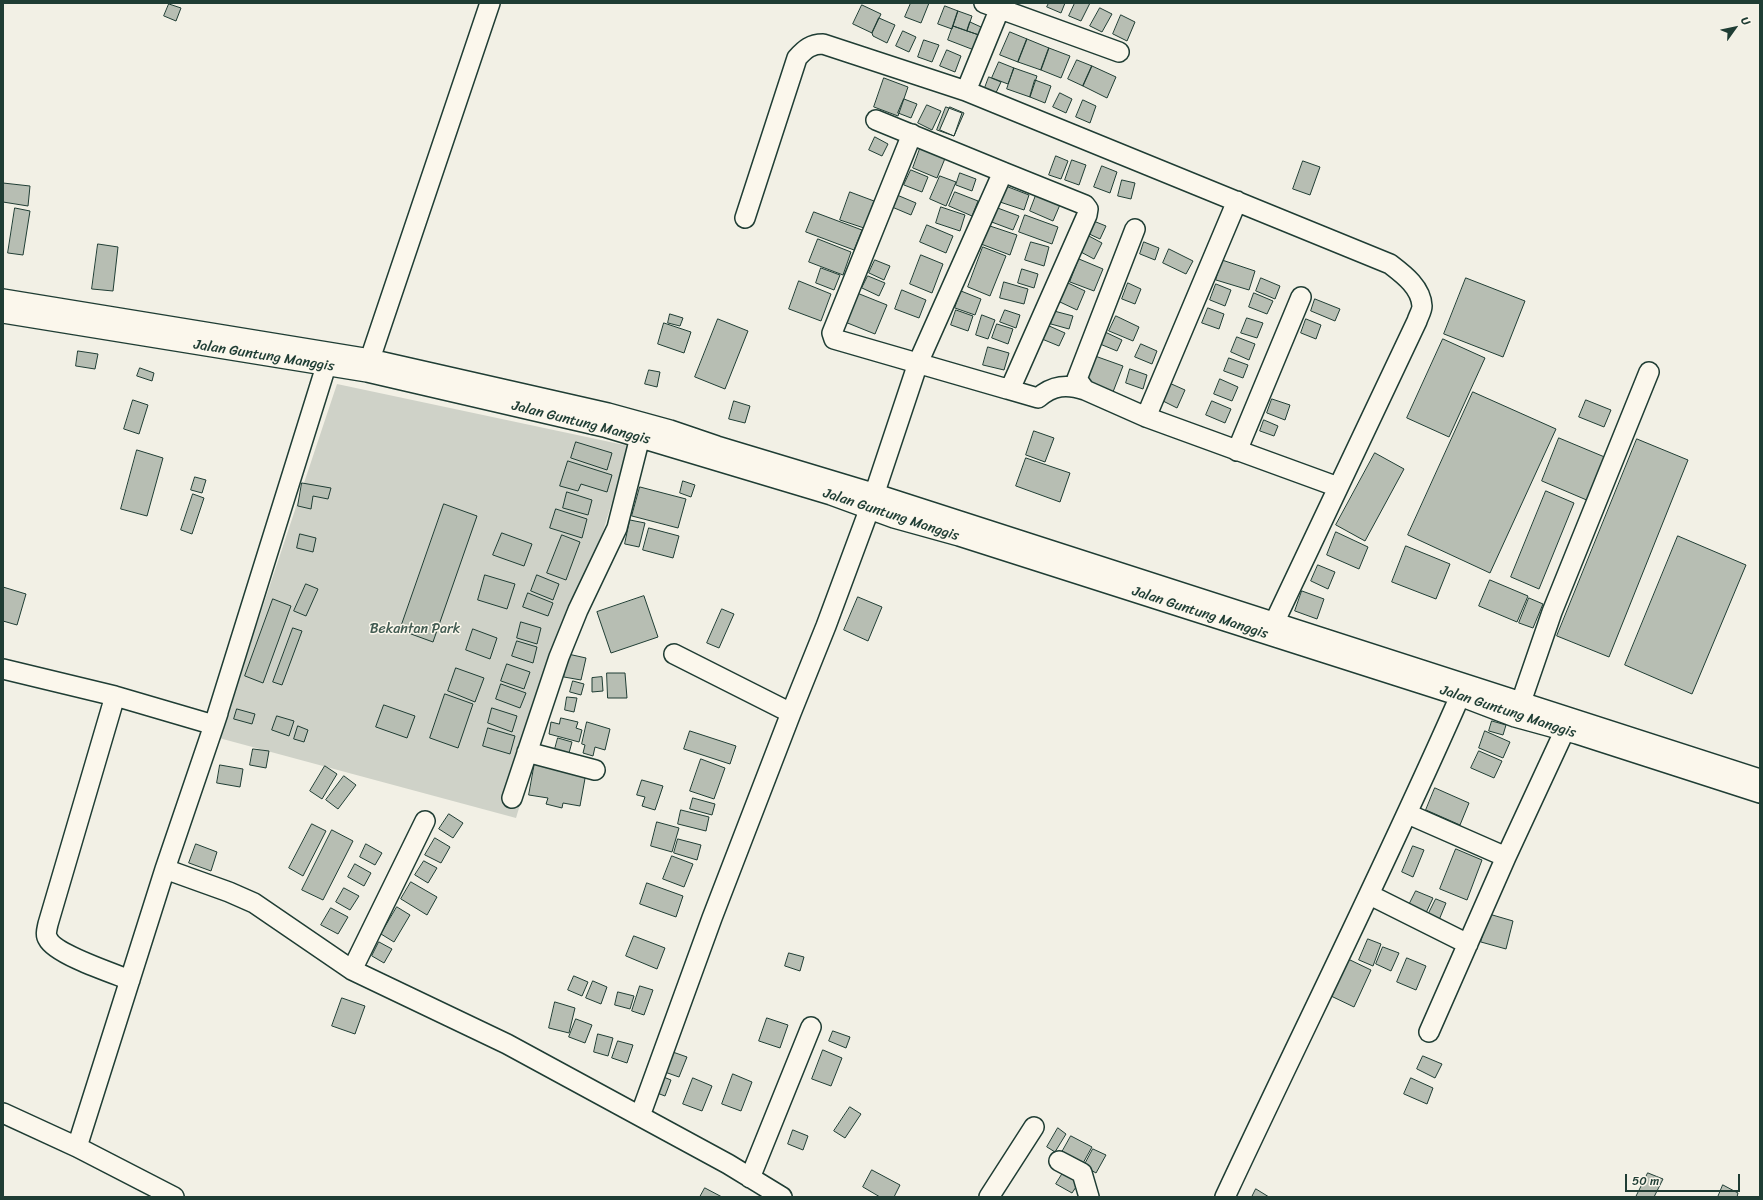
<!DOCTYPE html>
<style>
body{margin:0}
#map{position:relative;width:1763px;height:1200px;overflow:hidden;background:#f2f0e5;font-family:Sriracha,sans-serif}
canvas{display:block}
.frame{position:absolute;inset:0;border:4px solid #1f3d34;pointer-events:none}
.north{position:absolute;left:1715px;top:8px;width:40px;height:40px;-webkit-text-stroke:3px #fbf7ec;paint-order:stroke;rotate:57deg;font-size:11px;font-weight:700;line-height:16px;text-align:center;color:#1f3d34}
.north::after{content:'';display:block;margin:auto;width:14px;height:18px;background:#1f3d34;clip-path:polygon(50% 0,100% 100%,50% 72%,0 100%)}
.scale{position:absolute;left:1625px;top:1174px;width:115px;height:18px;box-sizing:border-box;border:2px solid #1f3d34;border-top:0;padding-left:5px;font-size:12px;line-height:14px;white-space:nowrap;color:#1f3d34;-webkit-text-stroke:3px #fbf7ec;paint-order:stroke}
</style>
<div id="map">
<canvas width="1763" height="1200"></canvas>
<div class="frame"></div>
<div class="north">U</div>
<div class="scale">50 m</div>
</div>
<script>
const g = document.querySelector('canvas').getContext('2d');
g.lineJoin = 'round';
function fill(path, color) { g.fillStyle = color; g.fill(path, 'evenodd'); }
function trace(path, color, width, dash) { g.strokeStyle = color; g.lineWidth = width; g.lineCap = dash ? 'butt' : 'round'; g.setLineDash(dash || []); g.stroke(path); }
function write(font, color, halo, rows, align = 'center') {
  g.font = font + ' Sriracha,sans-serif'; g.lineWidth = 3; g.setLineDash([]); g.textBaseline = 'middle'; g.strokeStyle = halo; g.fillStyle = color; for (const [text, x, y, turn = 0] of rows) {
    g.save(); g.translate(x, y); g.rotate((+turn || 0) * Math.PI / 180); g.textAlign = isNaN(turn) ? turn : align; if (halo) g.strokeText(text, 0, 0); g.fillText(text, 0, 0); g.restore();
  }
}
const green = new Path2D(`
 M 337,384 L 629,446 L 516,818 L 219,738 Z`);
const building = new Path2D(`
 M 911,3 L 929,3 L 921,23 L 905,17 Z
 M 1049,3 L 1065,3 L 1061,13 L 1047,7 Z
 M 1075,3 L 1090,3 L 1081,21 L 1069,16 Z
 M 169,4 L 181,8 L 176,21 L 164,16 Z
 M 862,5 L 881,14 L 872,33 L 853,24 Z
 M 945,6 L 958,11 L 952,29 L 938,24 Z
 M 1100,8 L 1112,14 L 1102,32 L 1090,26 Z
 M 958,11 L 972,16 L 967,31 L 953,26 Z
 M 1121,15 L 1135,22 L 1127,41 L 1113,34 Z
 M 879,18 L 895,25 L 887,43 L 873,36 L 872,33 Z
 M 970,22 L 981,27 L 979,35 L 967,31 Z
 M 953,26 L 979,35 L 974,50 L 948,40 Z
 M 903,31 L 916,37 L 909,52 L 896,46 Z
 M 1010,32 L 1027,39 L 1018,62 L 1000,55 Z
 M 1027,39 L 1049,48 L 1041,70 L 1018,62 Z
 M 924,40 L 939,45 L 932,62 L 918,57 Z
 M 1049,48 L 1070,56 L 1061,78 L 1041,70 Z
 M 947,50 L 961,56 L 955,72 L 940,66 Z
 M 1077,60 L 1092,66 L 1083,86 L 1068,79 Z
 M 999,62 L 1014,68 L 1008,84 L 992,78 Z
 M 1092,66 L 1116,77 L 1107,98 L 1083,86 Z
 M 1014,68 L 1037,76 L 1030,97 L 1007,89 Z
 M 989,77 L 1001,82 L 994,97 L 983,93 Z
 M 884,78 L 908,87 L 898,116 L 874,107 Z
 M 1035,80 L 1051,86 L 1045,103 L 1030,97 Z
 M 1060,93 L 1072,99 L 1066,113 L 1053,107 Z
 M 904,99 L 917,104 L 911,118 L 898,113 Z
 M 1083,100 L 1096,106 L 1090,123 L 1076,117 Z
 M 927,105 L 941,111 L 932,130 L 918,123 Z
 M 946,107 L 962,113 L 954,136 L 937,130 Z
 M 950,107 L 964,113 L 954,136 L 940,130 Z
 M 875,137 L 888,144 L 882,156 L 869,150 Z
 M 921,146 L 946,156 L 937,178 L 913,168 Z
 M 1056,156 L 1068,161 L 1061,179 L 1049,175 Z
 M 1072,160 L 1086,165 L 1079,185 L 1065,180 Z
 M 1303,161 L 1320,167 L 1310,195 L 1293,189 Z
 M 1102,166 L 1117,172 L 1110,193 L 1094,187 Z
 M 911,170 L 928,177 L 922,192 L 904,185 Z
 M 960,173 L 976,179 L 972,191 L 956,185 Z
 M 940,176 L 956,182 L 946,206 L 930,199 Z
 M 1122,180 L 1135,183 L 1131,199 L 1118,196 Z
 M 3,183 L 30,186 L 28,206 L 3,202 Z
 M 1003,185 L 1029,195 L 1024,210 L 997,201 Z
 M 1038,190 L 1062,200 L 1053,221 L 1030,211 Z
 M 850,192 L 874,201 L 864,228 L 840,220 Z
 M 955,192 L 978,201 L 972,216 L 949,206 Z
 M 897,195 L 916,203 L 911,215 L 892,207 Z
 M 941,207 L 965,215 L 960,231 L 936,223 Z
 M 995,207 L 1019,216 L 1013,230 L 989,221 Z
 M 15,208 L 30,211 L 23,255 L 8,253 Z
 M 814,212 L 862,230 L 854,250 L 806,232 Z
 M 1025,215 L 1058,227 L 1052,244 L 1019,232 Z
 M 1091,220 L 1106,226 L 1100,239 L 1085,232 Z
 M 927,225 L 953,236 L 946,253 L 920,242 Z
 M 987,225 L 1017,235 L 1010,255 L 981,244 Z
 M 1087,235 L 1102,243 L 1094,259 L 1079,251 Z
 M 818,239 L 851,252 L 843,275 L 809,262 Z
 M 1031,242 L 1049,247 L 1044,266 L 1025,260 Z
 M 1144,242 L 1159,248 L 1155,260 L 1140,254 Z
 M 98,244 L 118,247 L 113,291 L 92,289 Z
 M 983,247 L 1006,256 L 990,296 L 968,287 Z
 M 1169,249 L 1193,261 L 1186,274 L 1163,263 Z
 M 921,255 L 943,264 L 932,293 L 910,284 Z
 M 1079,259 L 1103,269 L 1094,291 L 1070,282 Z
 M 875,260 L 890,266 L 884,280 L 869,273 Z
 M 1222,260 L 1255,271 L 1249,290 L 1216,280 Z
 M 821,268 L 840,275 L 834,290 L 816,283 Z
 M 1022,269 L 1038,274 L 1034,288 L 1018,283 Z
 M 868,276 L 885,283 L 879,296 L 862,288 Z
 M 1261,278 L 1280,286 L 1275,299 L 1256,291 Z
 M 1466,278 L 1525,301 L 1503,357 L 1444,334 Z
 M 799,281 L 831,294 L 821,321 L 789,309 Z
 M 1004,282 L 1028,289 L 1024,304 L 1000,298 Z
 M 1068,283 L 1085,291 L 1077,310 L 1060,302 Z
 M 1128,283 L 1141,289 L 1135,304 L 1122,299 Z
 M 1216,284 L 1231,290 L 1225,306 L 1210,300 Z
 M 902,290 L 926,300 L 919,318 L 895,309 Z
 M 961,291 L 981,299 L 975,315 L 955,308 Z
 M 857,293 L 887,305 L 875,334 L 845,322 Z
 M 1254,293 L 1273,301 L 1267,314 L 1249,307 Z
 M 1315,299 L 1340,309 L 1335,321 L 1311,311 Z
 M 1208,308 L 1224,314 L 1219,329 L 1202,323 Z
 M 956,310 L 973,316 L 968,331 L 951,325 Z
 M 1005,310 L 1020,315 L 1016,328 L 1000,322 Z
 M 1054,311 L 1073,316 L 1069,329 L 1051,324 Z
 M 670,314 L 683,318 L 680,326 L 668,323 Z
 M 982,315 L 995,320 L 988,339 L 976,335 Z
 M 1116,316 L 1139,327 L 1133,341 L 1109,331 Z
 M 1247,318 L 1263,323 L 1257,338 L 1241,333 Z
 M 718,319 L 748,331 L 725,389 L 695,377 Z
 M 1306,319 L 1321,325 L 1316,339 L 1301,333 Z
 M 664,323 L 691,332 L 684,353 L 658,344 Z
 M 997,324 L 1013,329 L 1008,344 L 992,338 Z
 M 1047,325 L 1065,333 L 1059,346 L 1042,339 Z
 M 1105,332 L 1122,340 L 1117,351 L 1100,344 Z
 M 1237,337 L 1255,344 L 1249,360 L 1231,352 Z
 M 1443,339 L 1485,358 L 1449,437 L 1407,418 Z
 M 1141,344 L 1157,351 L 1152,364 L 1135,357 Z
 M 988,347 L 1009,353 L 1004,370 L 983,365 Z
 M 78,351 L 98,354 L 95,369 L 76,366 Z
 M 1095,356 L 1123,366 L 1113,392 L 1086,381 Z
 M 1229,358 L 1248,365 L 1243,378 L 1224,371 Z
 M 140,368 L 154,373 L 152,381 L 137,376 Z
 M 1130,369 L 1147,375 L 1143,389 L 1126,383 Z
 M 649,370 L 660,372 L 657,387 L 645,384 Z
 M 1220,379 L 1238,387 L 1232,401 L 1214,394 Z
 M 1167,382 L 1185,390 L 1177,408 L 1159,399 Z
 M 1473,392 L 1556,429 L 1490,573 L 1408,535 Z
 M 1272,399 L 1290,405 L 1285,420 L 1267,413 Z
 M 133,400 L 148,405 L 139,434 L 124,429 Z
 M 1586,400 L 1611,410 L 1604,427 L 1579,417 Z
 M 734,401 L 750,406 L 745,423 L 729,419 Z
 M 1212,401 L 1231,409 L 1225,423 L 1206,415 Z
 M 1264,420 L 1278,426 L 1274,436 L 1260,431 Z
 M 1034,431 L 1054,438 L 1045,462 L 1026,455 Z
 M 1559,438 L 1607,458 L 1589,501 L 1542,481 Z
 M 1637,439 L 1688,460 L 1609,657 L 1557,636 Z
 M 576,442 L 612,453 L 607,470 L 571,458 Z
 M 137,450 L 163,458 L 147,516 L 121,509 Z
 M 1375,453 L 1404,469 L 1365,541 L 1336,525 Z
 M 1026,458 L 1070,473 L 1060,502 L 1016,486 Z
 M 568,461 L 612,475 L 607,492 L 581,484 L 578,491 L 560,486 Z
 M 195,477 L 206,480 L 202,493 L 191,490 Z
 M 683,481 L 695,485 L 691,497 L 680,493 Z
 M 302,483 L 331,488 L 328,499 L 313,496 L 311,509 L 298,506 Z
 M 640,487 L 686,499 L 678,528 L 632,516 Z
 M 1546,491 L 1574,503 L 1539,589 L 1511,577 Z
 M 567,492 L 592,500 L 588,515 L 563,508 Z
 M 193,494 L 204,498 L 192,534 L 181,530 Z
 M 444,504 L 477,516 L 433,642 L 400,630 Z
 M 556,509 L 587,519 L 582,538 L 550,528 Z
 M 630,520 L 645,523 L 639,547 L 625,544 Z
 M 649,528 L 679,536 L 673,558 L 643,550 Z
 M 1336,532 L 1368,547 L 1359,569 L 1327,555 Z
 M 502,533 L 532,544 L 524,566 L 493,555 Z
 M 300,534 L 316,538 L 313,552 L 297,548 Z
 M 562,535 L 580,542 L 566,580 L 547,573 Z
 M 1678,536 L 1746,565 L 1692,694 L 1625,665 Z
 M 1406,546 L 1450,564 L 1436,599 L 1392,582 Z
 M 1318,565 L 1335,572 L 1328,589 L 1311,581 Z
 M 485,575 L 515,584 L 507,609 L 478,600 Z
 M 537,575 L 559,584 L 553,600 L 531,591 Z
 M 1490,580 L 1528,596 L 1517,622 L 1479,606 Z
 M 306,584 L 318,589 L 306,616 L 294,611 Z
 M 3,587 L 26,594 L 17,625 L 3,621 Z
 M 1302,591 L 1324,599 L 1317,619 L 1295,611 Z
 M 528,593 L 553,603 L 548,616 L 523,607 Z
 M 644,596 L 658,637 L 611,653 L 597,612 Z
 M 858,597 L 882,607 L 868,641 L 844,630 Z
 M 1529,598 L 1543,604 L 1533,628 L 1519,623 Z
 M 273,599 L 291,606 L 263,683 L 245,676 Z
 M 722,609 L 734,614 L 719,648 L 707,643 Z
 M 521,622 L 541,628 L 537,644 L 517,638 Z
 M 293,628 L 302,631 L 282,685 L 273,682 Z
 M 473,629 L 497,638 L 490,659 L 466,650 Z
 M 517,641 L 537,647 L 533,663 L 512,656 Z
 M 568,654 L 586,658 L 581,680 L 564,677 Z
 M 507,664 L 530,672 L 524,689 L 501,681 Z
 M 456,668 L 484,678 L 475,702 L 448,691 Z
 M 607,673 L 625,673 L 627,698 L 608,698 Z
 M 602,677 L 603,691 L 592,692 L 592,678 Z
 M 573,681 L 584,684 L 581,695 L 570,692 Z
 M 501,684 L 526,693 L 520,708 L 496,699 Z
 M 445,694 L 473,704 L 458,748 L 430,738 Z
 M 567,697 L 577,698 L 574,712 L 565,710 Z
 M 384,705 L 415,716 L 407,738 L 376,727 Z
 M 492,708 L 517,716 L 512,732 L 488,723 Z
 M 237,709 L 255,714 L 252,724 L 234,719 Z
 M 277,716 L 294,721 L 289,736 L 272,730 Z
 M 561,718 L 578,722 L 576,728 L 582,730 L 579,742 L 549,734 L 551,722 L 559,724 Z
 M 1492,721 L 1506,725 L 1503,735 L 1489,731 Z
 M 587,722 L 610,729 L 605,750 L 595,747 L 593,756 L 583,753 L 585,745 L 582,744 Z
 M 298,726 L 308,730 L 304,742 L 294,739 Z
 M 488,728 L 515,736 L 510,754 L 483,746 Z
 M 690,731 L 736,746 L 730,764 L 684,749 Z
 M 1485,731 L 1510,742 L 1503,758 L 1479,748 Z
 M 558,738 L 572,742 L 569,753 L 555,749 Z
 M 253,749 L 269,751 L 266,768 L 250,765 Z
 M 1479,751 L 1502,761 L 1494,778 L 1471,768 Z
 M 701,759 L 725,768 L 714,799 L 690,791 Z
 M 535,762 L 586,773 L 580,806 L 563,803 L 562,808 L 546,804 L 548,798 L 529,795 Z
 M 220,765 L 243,769 L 240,787 L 217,783 Z
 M 325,766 L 337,774 L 322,799 L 310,791 Z
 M 344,776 L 356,785 L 338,809 L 326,800 Z
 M 642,780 L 663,786 L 655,810 L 642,806 L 645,797 L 637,795 Z
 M 1435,788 L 1469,803 L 1460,825 L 1426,810 Z
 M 693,798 L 715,804 L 712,815 L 690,809 Z
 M 681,810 L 709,817 L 706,831 L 678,824 Z
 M 449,814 L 463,823 L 453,838 L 439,829 Z
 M 657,822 L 679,828 L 672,852 L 651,846 Z
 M 312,824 L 326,831 L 303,876 L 289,868 Z
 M 332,830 L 353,841 L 323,900 L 302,890 Z
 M 435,838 L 450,847 L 441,863 L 425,855 Z
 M 678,839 L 701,845 L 697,860 L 674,853 Z
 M 196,844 L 217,852 L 211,871 L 189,863 Z
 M 366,844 L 382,853 L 375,865 L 360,857 Z
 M 1413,846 L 1424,850 L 1413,877 L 1402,872 Z
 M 1456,849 L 1482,860 L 1467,900 L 1440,889 Z
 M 672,856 L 693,864 L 684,887 L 663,879 Z
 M 424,861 L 437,868 L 428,883 L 415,875 Z
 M 355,864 L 371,873 L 364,886 L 348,877 Z
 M 411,882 L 437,897 L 427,915 L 401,899 Z
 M 647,883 L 683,896 L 676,917 L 640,904 Z
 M 344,888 L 359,896 L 350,910 L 336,902 Z
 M 1416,891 L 1433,898 L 1425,915 L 1408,907 Z
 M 1436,899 L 1446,903 L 1439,920 L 1428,915 Z
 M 397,907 L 410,915 L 394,942 L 381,934 Z
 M 331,908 L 348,917 L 338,934 L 321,925 Z
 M 1489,914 L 1513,921 L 1506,949 L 1481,942 Z
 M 634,936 L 665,948 L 657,969 L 626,956 Z
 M 1368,939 L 1381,944 L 1373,966 L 1359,960 Z
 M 379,942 L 392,949 L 384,963 L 372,956 Z
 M 1383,947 L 1399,953 L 1391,971 L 1376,964 Z
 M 789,953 L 804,957 L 800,971 L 785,966 Z
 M 1407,958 L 1426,966 L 1416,990 L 1397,982 Z
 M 1348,959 L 1371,970 L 1354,1007 L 1331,996 Z
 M 574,976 L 588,982 L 582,996 L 568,990 Z
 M 593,981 L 607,987 L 601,1004 L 586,998 Z
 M 640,986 L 653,990 L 644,1015 L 632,1011 Z
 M 618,992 L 634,996 L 630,1009 L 615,1005 Z
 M 342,998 L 365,1006 L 355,1034 L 332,1026 Z
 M 555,1002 L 575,1008 L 569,1033 L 549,1028 Z
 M 767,1018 L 788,1025 L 780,1048 L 759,1041 Z
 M 576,1019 L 592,1025 L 585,1043 L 569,1037 Z
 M 833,1031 L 850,1037 L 846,1048 L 829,1041 Z
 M 598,1034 L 613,1038 L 608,1056 L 594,1052 Z
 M 618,1041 L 633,1045 L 627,1063 L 612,1058 Z
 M 667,1050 L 687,1057 L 679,1077 L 659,1070 Z
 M 823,1050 L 842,1058 L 831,1086 L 812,1079 Z
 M 1423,1056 L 1442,1064 L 1435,1078 L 1417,1069 Z
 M 656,1074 L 671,1080 L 665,1096 L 649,1090 Z
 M 733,1074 L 752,1082 L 741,1111 L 722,1104 Z
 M 693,1078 L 712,1086 L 702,1111 L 683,1104 Z
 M 1411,1078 L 1433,1088 L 1427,1104 L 1404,1094 Z
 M 850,1107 L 861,1114 L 845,1138 L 834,1131 Z
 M 1058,1128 L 1066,1134 L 1055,1152 L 1047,1147 Z
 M 793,1130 L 808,1136 L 803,1150 L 788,1144 Z
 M 1071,1136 L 1092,1147 L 1082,1165 L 1061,1154 Z
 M 1093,1149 L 1106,1155 L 1096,1173 L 1084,1166 Z
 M 1066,1168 L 1082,1178 L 1072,1193 L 1056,1184 Z
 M 872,1170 L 900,1185 L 894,1197 L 880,1197 L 863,1187 Z
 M 1648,1173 L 1663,1179 L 1654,1197 L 1636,1197 Z
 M 1723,1185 L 1738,1193 L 1737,1197 L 1718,1197 Z
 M 705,1188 L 722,1197 L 700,1197 Z
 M 1256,1189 L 1269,1197 L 1252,1197 Z`);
const minor = new Path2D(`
 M 984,3 L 1119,52
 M 966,91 L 1002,3
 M 912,134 L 832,333 L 834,339 L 1007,389 L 1011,387 L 1087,215 L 1088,209 L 1085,205 L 1003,172
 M 745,218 L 797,58 C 805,49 811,44 823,44 L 966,91 L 1390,264 C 1403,274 1421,287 1422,306 C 1422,311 1418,317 1417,321 L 1274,623
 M 1135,229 L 1077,379 L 1085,390 L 1146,417 L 1338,487
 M 3,299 L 370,359 L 608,413 L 670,430 L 717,446 L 873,493 L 1760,779
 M 3,313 L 367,372 L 604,427 L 831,495 L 894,518 L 959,536 L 1460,696 L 1515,717 L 1577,734 L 1760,793
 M 370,359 L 490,3
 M 1007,389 L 1038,398 C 1053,385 1067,384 1085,390
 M 1146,417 L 1237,201
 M 1237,451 L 1301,297
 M 674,654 L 791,713
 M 3,669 L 115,696 L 214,725 L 218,713
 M 115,696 L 48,924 C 47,929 45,935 48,939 C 55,954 112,973 130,980
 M 1521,702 L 1552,612 L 1649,372
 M 527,752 L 595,770
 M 512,798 L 559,657 L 578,610 L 617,528 L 640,437
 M 1408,814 L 1506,857
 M 165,869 L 229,892 L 254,903 L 352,970 L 507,1044 L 728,1164 L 782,1197
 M 1370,895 L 1468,944
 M 352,970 L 425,821
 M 1429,1032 L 1506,857 L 1564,732
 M 3,1113 L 77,1147
 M 640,1116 L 712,918 L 791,713 L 826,626 L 869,510 L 918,363 L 1003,172 L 876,120
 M 1059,1161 L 1082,1173 L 1089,1197
 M 750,1178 L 811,1027
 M 174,1197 L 77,1147 L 165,869 L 214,725 L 326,366 L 328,355
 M 989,1197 L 1034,1127
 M 1225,1197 C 1303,1030 1386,865 1460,696`);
const streetNames = [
 ["Jalan Guntung Manggis",264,356,9],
 ["Jalan Guntung Manggis",581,423,14],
 ["Jalan Guntung Manggis",891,515,18],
 ["Jalan Guntung Manggis",1200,613,18],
 ["Jalan Guntung Manggis",1508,712,18]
];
const parkNames = [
 ["Bekantan Park",415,629]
];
fill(green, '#cfd2c8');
fill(building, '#b7beb3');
trace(building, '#1f3d34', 1);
trace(minor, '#1f3d34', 22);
trace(minor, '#fbf7ec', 19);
write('14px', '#1f3d34', '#fbf7ec', streetNames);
write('14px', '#425b52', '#fbf7ec', parkNames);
</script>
